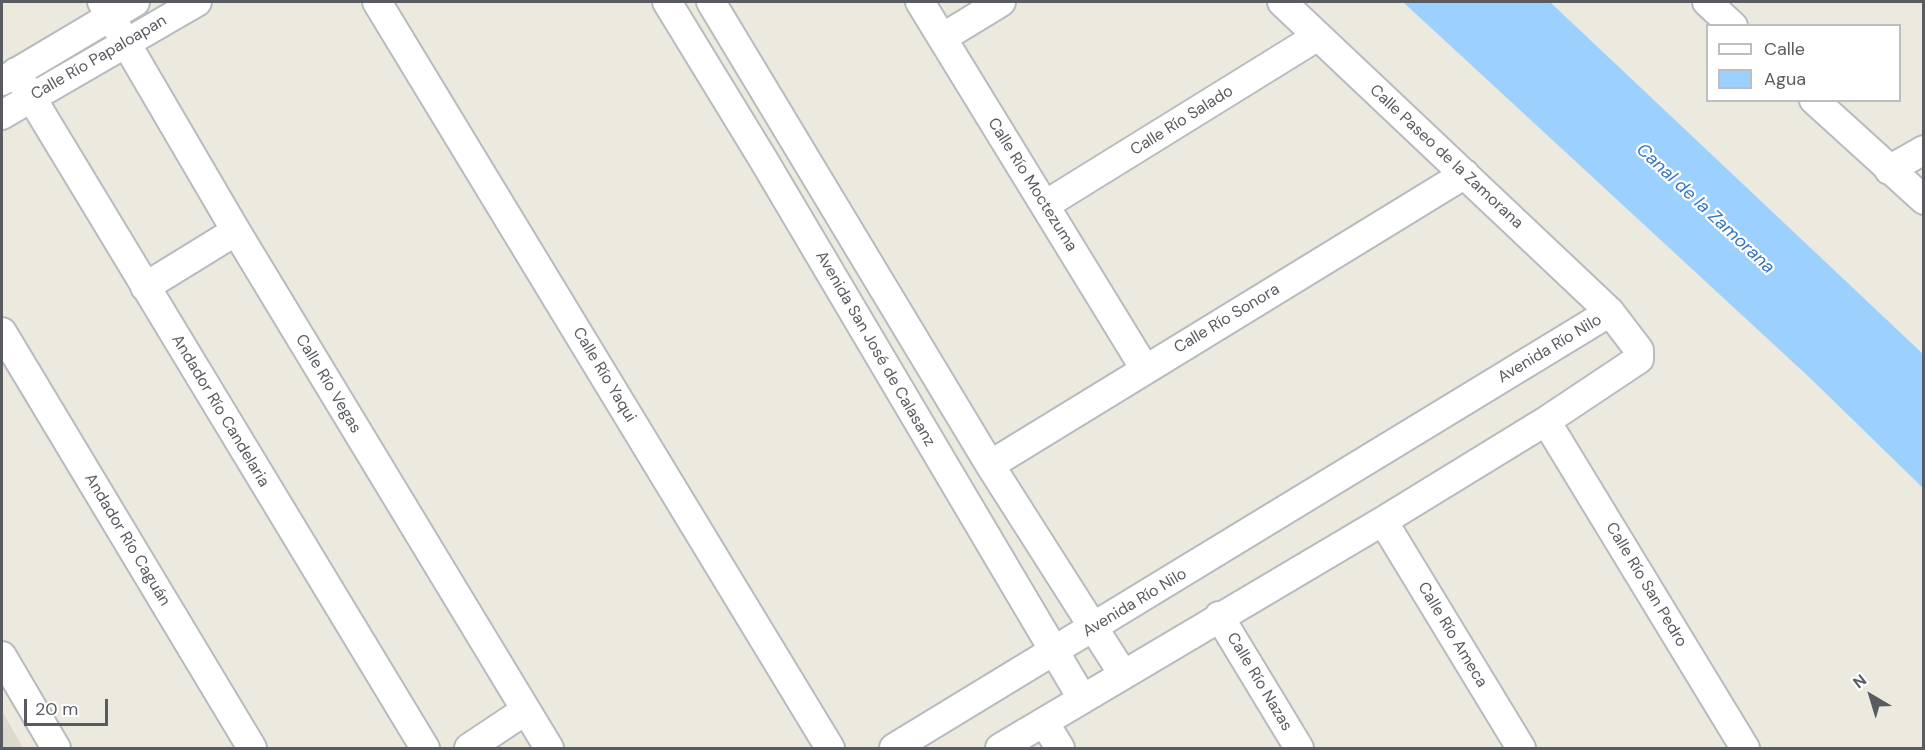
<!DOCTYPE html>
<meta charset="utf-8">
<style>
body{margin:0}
#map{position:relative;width:1925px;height:750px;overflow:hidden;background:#eceade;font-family:"DM Sans",sans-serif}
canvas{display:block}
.frame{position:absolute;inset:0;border:3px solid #585c61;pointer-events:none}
.legend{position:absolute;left:1706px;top:24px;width:195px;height:78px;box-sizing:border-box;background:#fff;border:2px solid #bcbec0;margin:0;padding:8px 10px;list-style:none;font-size:18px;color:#585c61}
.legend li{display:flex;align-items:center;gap:12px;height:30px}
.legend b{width:30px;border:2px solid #bcbec0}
.north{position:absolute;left:1841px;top:666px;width:60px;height:60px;-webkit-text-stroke:4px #fff;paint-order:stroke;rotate:322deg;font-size:16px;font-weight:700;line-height:24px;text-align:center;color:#585c61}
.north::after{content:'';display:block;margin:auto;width:21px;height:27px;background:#585c61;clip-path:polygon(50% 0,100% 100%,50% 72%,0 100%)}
.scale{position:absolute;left:24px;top:699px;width:84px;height:27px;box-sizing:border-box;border:3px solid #585c61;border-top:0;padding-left:8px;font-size:18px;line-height:21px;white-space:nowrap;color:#585c61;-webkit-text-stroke:4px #fff;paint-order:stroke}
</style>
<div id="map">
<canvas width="1925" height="750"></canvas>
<div class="frame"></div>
<ul class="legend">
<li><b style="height:8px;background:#fff"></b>Calle</li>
<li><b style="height:16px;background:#9cd1ff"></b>Agua</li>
</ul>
<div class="north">N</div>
<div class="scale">20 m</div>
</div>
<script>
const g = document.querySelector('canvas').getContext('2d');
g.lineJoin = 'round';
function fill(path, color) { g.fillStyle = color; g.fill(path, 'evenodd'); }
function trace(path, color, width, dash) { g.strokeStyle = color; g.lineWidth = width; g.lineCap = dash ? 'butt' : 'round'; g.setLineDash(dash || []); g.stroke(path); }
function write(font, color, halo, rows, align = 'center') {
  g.font = font + ' "DM Sans",sans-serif'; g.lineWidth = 4.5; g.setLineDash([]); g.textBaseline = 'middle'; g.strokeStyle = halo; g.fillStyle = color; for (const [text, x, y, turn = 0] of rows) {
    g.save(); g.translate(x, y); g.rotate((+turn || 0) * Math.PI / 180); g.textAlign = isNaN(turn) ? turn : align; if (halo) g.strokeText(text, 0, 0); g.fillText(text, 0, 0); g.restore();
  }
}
const education = new Path2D(`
 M 2,711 L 23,748 L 2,748 Z`);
const water = new Path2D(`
 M 1403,2 L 1550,2 L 1923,354 L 1923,488 L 1810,378 Z`);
const minor = new Path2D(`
 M 102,2 L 236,231 L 549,748
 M 377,2 L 830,748
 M 667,2 L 763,159 L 1082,698
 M 711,2 L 990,465 L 1123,674
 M 920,2 L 1145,369
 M 1707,2 L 1733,26
 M 942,38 L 1001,2
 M 16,72 L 425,748
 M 2,81 L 135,2
 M 1814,100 L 1924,200
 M 2,115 L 197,2
 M 1889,170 L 1924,150
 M 1045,205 L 1318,36
 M 145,287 L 236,231
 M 2,332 L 252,748
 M 1546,421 L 1745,748
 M 990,465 L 1465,174
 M 1383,521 L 1521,748
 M 1219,616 L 1299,748
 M 2,656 L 56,748
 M 1044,722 L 1060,748
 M 469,748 L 526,710
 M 894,748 L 1610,312
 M 1000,748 L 1383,521 L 1546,421 L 1639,359 L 1639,350 L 1610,312 L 1282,2`);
const streetNames = [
 ["Calle Río Papaloapan",99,58,-30],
 ["Calle Río Salado",1182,121,-32],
 ["Calle Paseo de la Zamorana",1446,157,43],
 ["Calle Río Moctezuma",1032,185,58],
 ["Calle Río Sonora",1227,319,-31],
 ["Avenida San José de Calasanz",875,349,60],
 ["Avenida Río Nilo",1550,349,-31],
 ["Calle Río Yaqui",604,375,59],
 ["Calle Río Vegas",328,384,59],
 ["Andador Río Candelaria",220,411,59],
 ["Andador Río Caguán",127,540,59],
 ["Calle Río San Pedro",1646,585,59],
 ["Avenida Río Nilo",1135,603,-31],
 ["Calle Río Ameca",1452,635,59],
 ["Calle Río Nazas",1259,682,59]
];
const waterNames = [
 ["Canal de la Zamorana",1705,209,43]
];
fill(education, '#dcd9cd');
fill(water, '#9cd1ff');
trace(minor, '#b7babf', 32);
trace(minor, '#fff', 28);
write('16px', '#585c61', '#fff', streetNames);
write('italic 18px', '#3676c0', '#fff', waterNames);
</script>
